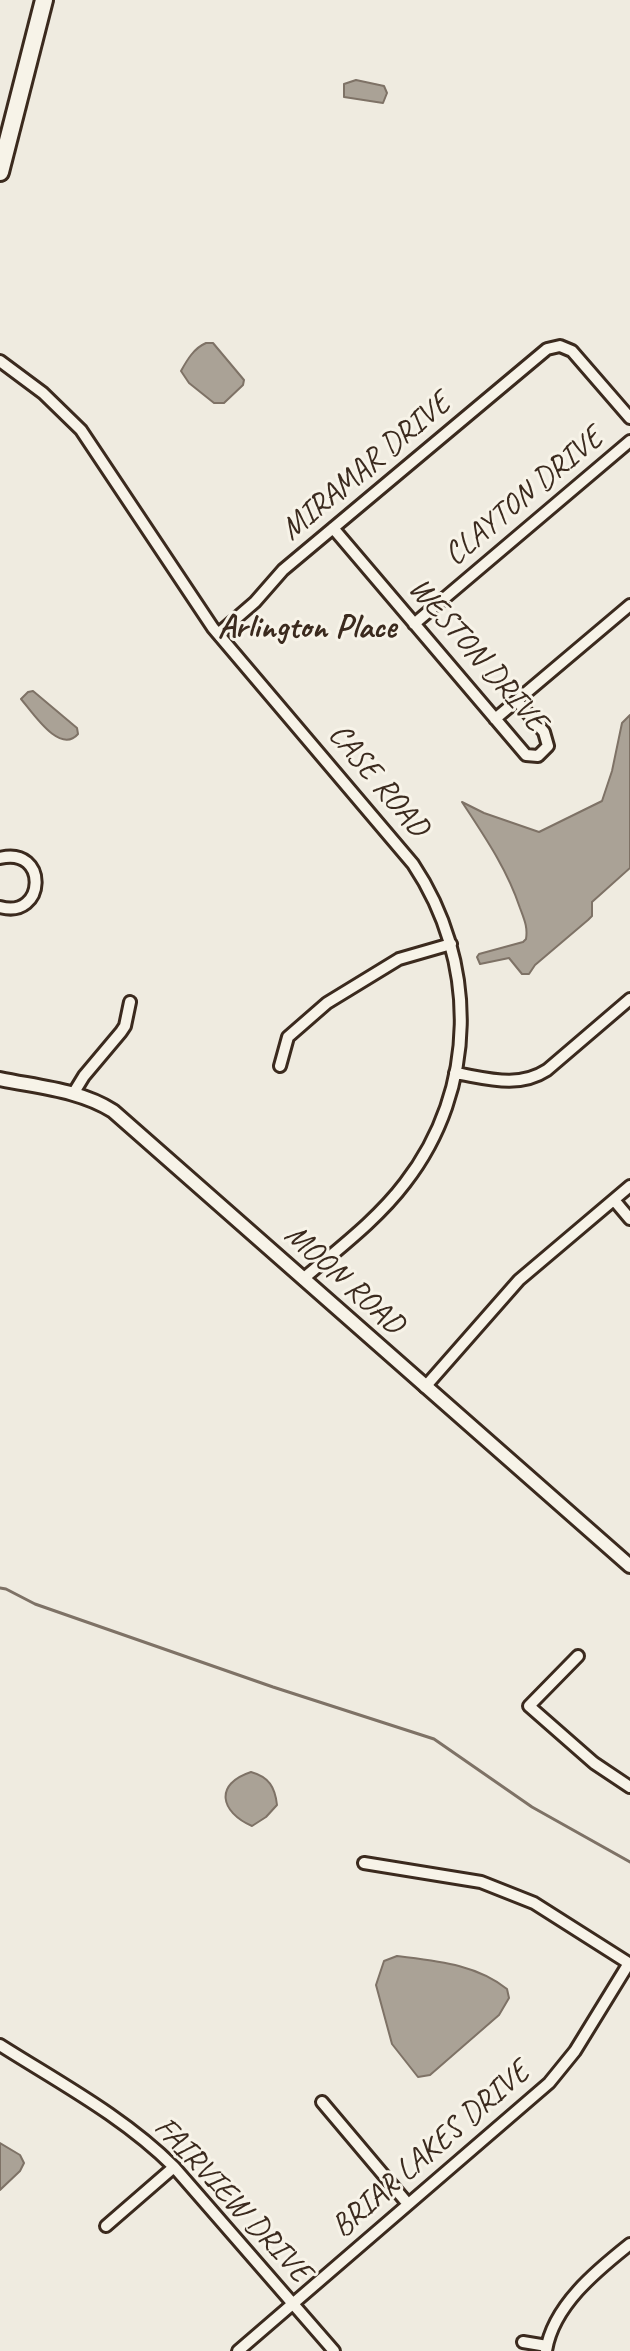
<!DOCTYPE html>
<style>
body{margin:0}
canvas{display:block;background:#efebe0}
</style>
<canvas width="630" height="2351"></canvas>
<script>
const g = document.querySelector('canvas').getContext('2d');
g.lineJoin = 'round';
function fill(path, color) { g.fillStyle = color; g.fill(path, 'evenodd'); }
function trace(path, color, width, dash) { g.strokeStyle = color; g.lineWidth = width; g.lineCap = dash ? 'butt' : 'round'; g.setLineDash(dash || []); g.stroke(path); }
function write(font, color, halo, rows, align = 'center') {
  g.font = font + ' Caveat,sans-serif'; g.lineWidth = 6; g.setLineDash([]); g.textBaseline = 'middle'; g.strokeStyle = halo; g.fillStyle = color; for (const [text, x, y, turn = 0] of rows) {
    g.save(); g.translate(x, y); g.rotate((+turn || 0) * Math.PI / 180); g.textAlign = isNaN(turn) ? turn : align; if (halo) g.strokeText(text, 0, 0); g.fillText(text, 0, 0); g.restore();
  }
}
const water = new Path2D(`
 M 356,80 L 384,86 L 387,93 L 383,103 L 344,97 L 344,84 Z
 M 206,343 L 213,343 L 244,380 L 243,385 L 224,403 L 214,403 L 189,383 L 181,371 C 187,360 194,348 206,343 Z
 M 33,691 L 77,728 L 78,734 C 60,755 33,713 21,699 L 28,692 Z
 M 630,715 L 630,868 L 592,902 L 592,916 L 588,920 L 535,965 L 529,974 L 522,974 L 509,958 L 480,964 L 477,957 L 479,954 L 523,942 L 526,939 C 528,927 524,919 520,908 C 507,869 485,837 462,802 L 484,813 L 539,832 L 602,801 L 612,771 L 622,723 Z
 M 251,1772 C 269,1777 275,1787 277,1805 L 266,1817 L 252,1826 C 220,1812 214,1784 251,1772 Z
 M 397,1956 C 436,1961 476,1964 507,1989 L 509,1998 L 499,2015 L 430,2075 L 418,2077 L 392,2044 L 376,1985 L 384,1961 Z
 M 0,2143 L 20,2155 L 24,2163 L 20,2171 L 0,2190 Z`);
const stream = new Path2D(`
 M 0,1588 L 6,1589 L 35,1604 L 273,1687 L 434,1739 L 532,1807 L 630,1862`);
const minor = new Path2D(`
 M 0,361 L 43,393 L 81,430 L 213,628 L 413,864 C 478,961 478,1089 405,1183 C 377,1220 338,1249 303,1279
 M 333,528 L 526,755 L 538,756 L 548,746 L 544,732 L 517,701
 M 414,624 L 630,441
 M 218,634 L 255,602 L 283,570 L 547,349 L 560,346 L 572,351 L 630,418
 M 495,719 L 630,605
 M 0,858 C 49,846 46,920 0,907
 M 280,1066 L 288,1037 L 327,1003 L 399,959 L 451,944
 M 455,1073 C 486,1078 518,1089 547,1070 L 630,999
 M 73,1094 L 84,1076 L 121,1032 L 125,1026 L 130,1002
 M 614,1200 L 630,1219
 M 425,1387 L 519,1280 L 630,1186
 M 578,1656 L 529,1706 L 594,1763 L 630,1787
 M 364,1863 L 481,1882 L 534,1903 L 630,1964
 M 0,2045 C 60,2083 124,2117 174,2167 L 334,2351
 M 322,2102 L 408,2204
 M 106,2226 L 174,2167
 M 523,2342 L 547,2346
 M 238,2351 L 549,2083 L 575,2051 L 629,1963
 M 546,2351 C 553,2306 596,2271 630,2244`);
const tertiary = new Path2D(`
 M 0,1079 C 38,1087 80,1090 113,1111 L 630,1566`);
const primary = new Path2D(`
 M 0,172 L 44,0`);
const streetNames = [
 ["MIRAMAR DRIVE",366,467,-40],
 ["CLAYTON DRIVE",524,497,-40],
 ["WESTON DRIVE",477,655,49],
 ["CASE ROAD",378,781,50],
 ["MOON ROAD",344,1280,42],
 ["BRIAR LAKES DRIVE",431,2150,-41],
 ["FAIRVIEW DRIVE",232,2200,47]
];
const neighbourhoodNames = [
 ["Arlington Place",307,628]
];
fill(water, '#aaa296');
trace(water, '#7e7266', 2);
trace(stream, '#7e7266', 3);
trace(minor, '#3b2a1e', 16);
trace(tertiary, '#3b2a1e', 18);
trace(primary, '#3b2a1e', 22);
trace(minor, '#f7f3e8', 10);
trace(tertiary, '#f7f3e8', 12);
trace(primary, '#f7f3e8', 16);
write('32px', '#3b2a1e', '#f7f3e8', streetNames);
write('bold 34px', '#3b2a1e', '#f7f3e8', neighbourhoodNames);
</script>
